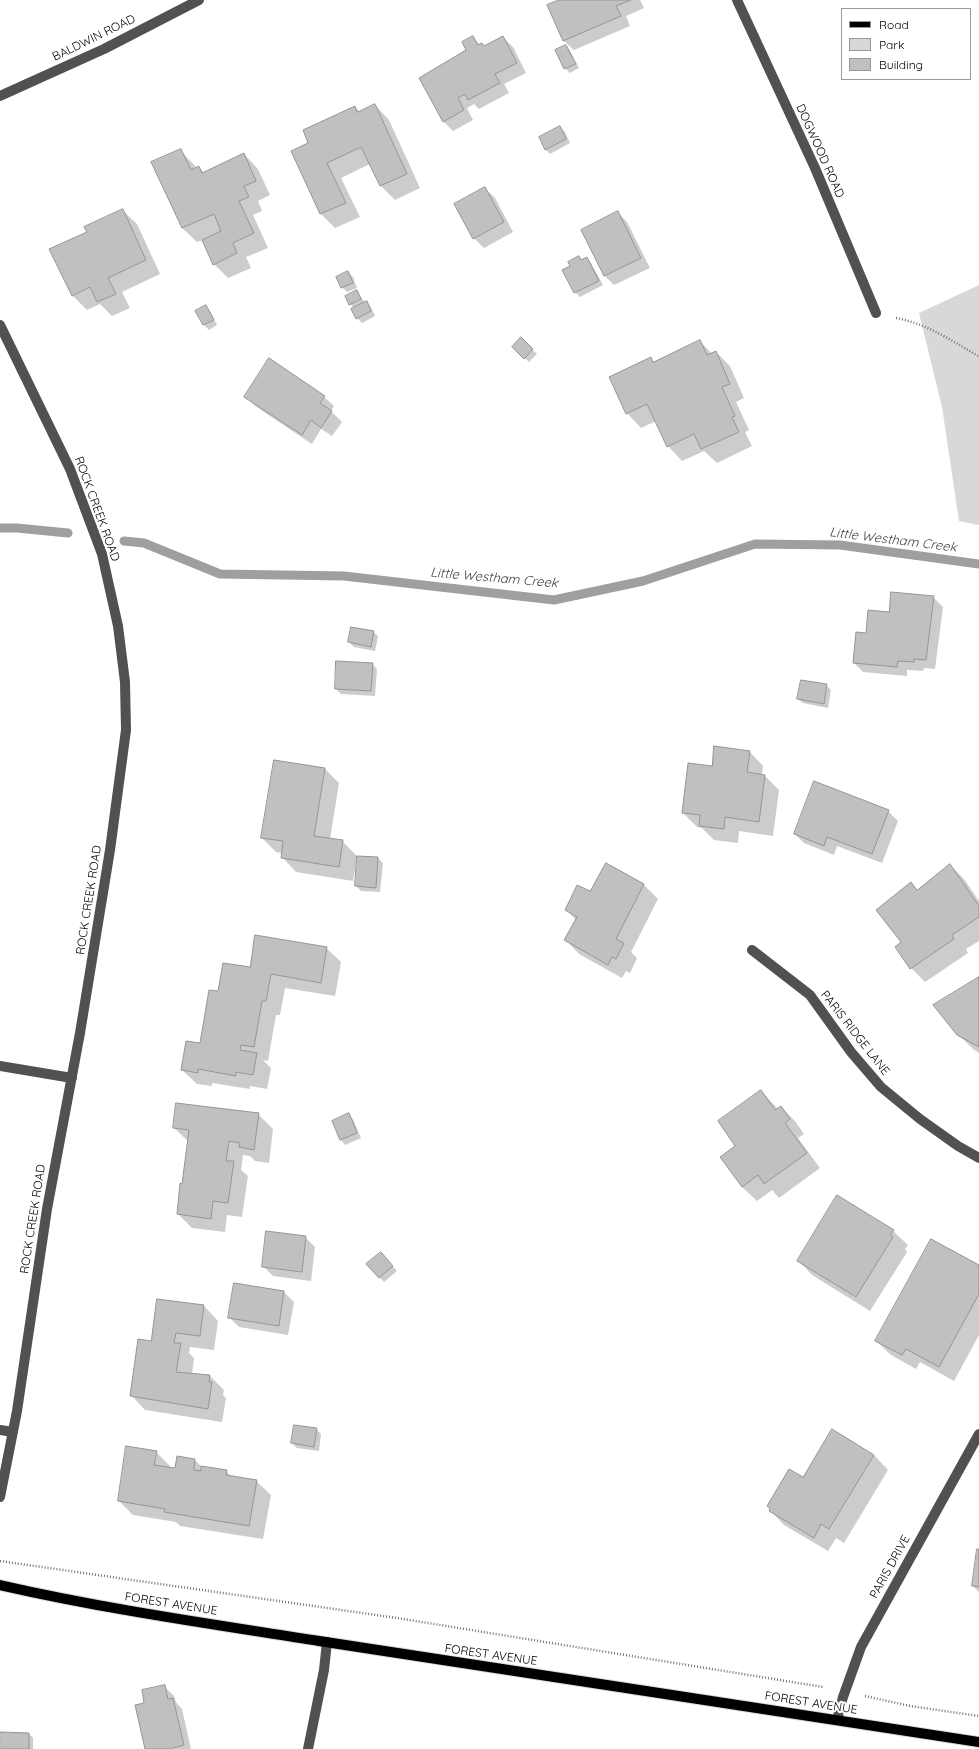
<!DOCTYPE html>
<style>
body{margin:0}
#map{position:relative;width:979px;height:1749px;overflow:hidden;background:#fff;font-family:Quicksand,sans-serif}
canvas{display:block}
.legend{position:absolute;left:841px;top:8px;width:130px;height:72px;box-sizing:border-box;background:#fff;border:1px solid #999;margin:0;padding:5px 7px;list-style:none;font-size:12px;color:#000}
.legend li{display:flex;align-items:center;gap:8px;height:20px}
.legend b{width:20px;border:1px solid #999}
</style>
<div id="map">
<canvas width="979" height="1749"></canvas>
<ul class="legend">
<li><b style="height:5px;background:#000"></b>Road</li>
<li><b style="height:11px;background:#d8d8d8"></b>Park</li>
<li><b style="height:11px;background:#c0c0c0"></b>Building</li>
</ul>
</div>
<script>
const g = document.querySelector('canvas').getContext('2d');
g.lineJoin = 'round';
function fill(path, color) { g.fillStyle = color; g.fill(path, 'evenodd'); }
function trace(path, color, width, dash) { g.strokeStyle = color; g.lineWidth = width; g.lineCap = dash ? 'butt' : 'round'; g.setLineDash(dash || []); g.stroke(path); }
function write(font, color, halo, rows, align = 'center') {
  g.font = font + ' Quicksand,sans-serif'; g.lineWidth = 4; g.setLineDash([]); g.textBaseline = 'middle'; g.strokeStyle = halo; g.fillStyle = color; for (const [text, x, y, turn = 0] of rows) {
    g.save(); g.translate(x, y); g.rotate((+turn || 0) * Math.PI / 180); g.textAlign = isNaN(turn) ? turn : align; if (halo) g.strokeText(text, 0, 0); g.fillText(text, 0, 0); g.restore();
  }
}
const green = new Path2D(`
 M 979,285 L 979,524 L 978,525 L 959,521 L 942,407 L 919,313 Z`);
const shadow = new Path2D(`
 M 562,0 L 640,0 L 644,8 L 626,16 L 630,26 L 574,50 L 564,41 L 549,6 Z
 M 473,37 L 480,45 L 482,44 L 485,47 L 503,37 L 513,47 L 526,73 L 504,84 L 509,93 L 479,109 L 474,104 L 467,108 L 473,120 L 453,131 L 443,121 Z
 M 566,46 L 570,51 L 579,68 L 570,73 L 565,68 Z
 M 375,105 L 389,120 L 420,188 L 395,200 L 381,186 L 370,164 L 341,178 L 360,217 L 335,228 L 321,214 L 310,143 L 355,107 L 360,112 Z
 M 560,127 L 565,132 L 570,143 L 550,154 L 545,149 Z
 M 180,150 L 197,168 L 199,167 L 204,173 L 244,154 L 258,169 L 270,195 L 258,201 L 262,211 L 253,215 L 268,248 L 246,257 L 251,268 L 228,278 L 214,264 L 203,240 L 197,242 L 182,228 L 153,162 Z
 M 485,188 L 495,198 L 513,232 L 484,248 L 474,238 Z
 M 122,210 L 137,224 L 160,274 L 122,292 L 130,308 L 112,316 L 100,304 L 87,310 L 73,296 L 51,250 L 88,232 Z
 M 618,213 L 627,222 L 650,268 L 614,285 L 605,276 Z
 M 579,257 L 582,260 L 587,258 L 591,263 L 603,285 L 580,297 L 575,292 L 564,271 L 572,267 Z
 M 348,272 L 353,277 L 357,288 L 347,292 L 342,287 Z
 M 357,291 L 365,303 L 367,303 L 371,307 L 375,316 L 362,323 L 357,318 L 354,308 L 350,304 Z
 M 205,307 L 210,311 L 217,325 L 209,330 L 204,325 L 197,312 Z
 M 521,339 L 537,354 L 529,362 L 518,352 Z
 M 700,341 L 712,354 L 716,352 L 730,366 L 744,398 L 736,402 L 749,430 L 745,432 L 752,446 L 717,463 L 704,451 L 682,461 L 668,446 L 656,421 L 641,428 L 627,413 L 651,359 L 654,362 Z
 M 245,396 L 324,397 L 334,406 L 331,411 L 342,422 L 332,436 L 321,429 L 312,444 L 255,406 Z
 M 933,597 L 943,607 L 935,669 L 924,668 L 923,671 L 907,670 L 907,676 L 863,672 L 854,663 L 867,634 L 890,613 Z
 M 373,632 L 378,636 L 375,651 L 354,647 L 349,642 Z
 M 372,664 L 377,669 L 375,696 L 341,694 L 336,689 Z
 M 826,685 L 831,690 L 828,708 L 803,703 L 798,699 Z
 M 749,751 L 763,766 L 762,775 L 765,776 L 779,790 L 773,836 L 739,831 L 738,843 L 714,840 L 702,828 L 697,827 L 683,813 Z
 M 325,769 L 339,783 L 330,839 L 342,841 L 357,856 L 353,881 L 296,872 L 282,857 L 282,853 L 276,852 L 262,838 Z
 M 888,811 L 898,821 L 882,863 L 837,846 L 834,855 L 804,843 L 795,834 Z
 M 378,858 L 383,863 L 380,892 L 361,891 L 356,886 Z
 M 950,865 L 964,879 L 979,901 L 979,941 L 966,949 L 968,953 L 925,982 L 911,968 L 903,943 L 911,884 L 917,890 Z
 M 643,884 L 658,899 L 631,952 L 637,958 L 630,973 L 626,971 L 622,978 L 579,954 L 565,939 L 576,920 L 566,909 L 590,893 Z
 M 326,948 L 341,962 L 335,996 L 285,988 L 280,1015 L 276,1015 L 268,1061 L 263,1060 L 271,1068 L 267,1089 L 250,1086 L 250,1089 L 212,1083 L 212,1086 L 197,1084 L 182,1070 L 201,1044 L 219,993 L 250,968 Z
 M 979,979 L 979,1053 L 973,1049 L 958,1034 Z
 M 761,1091 L 778,1109 L 781,1107 L 795,1121 L 804,1134 L 798,1138 L 820,1168 L 779,1198 L 772,1190 L 757,1201 L 742,1187 L 721,1157 L 736,1146 Z
 M 258,1114 L 273,1129 L 269,1163 L 255,1161 L 250,1156 L 243,1155 L 241,1170 L 248,1176 L 242,1217 L 227,1215 L 225,1232 L 192,1228 L 178,1214 L 189,1142 L 174,1128 Z
 M 348,1114 L 353,1119 L 361,1138 L 345,1145 L 341,1140 L 333,1121 Z
 M 893,1231 L 908,1245 L 905,1249 L 907,1252 L 870,1311 L 812,1275 L 798,1260 Z
 M 305,1237 L 315,1247 L 311,1281 L 273,1276 L 263,1266 Z
 M 385,1258 L 397,1271 L 384,1282 L 368,1264 Z
 M 979,1266 L 979,1335 L 954,1381 L 920,1362 L 916,1369 L 891,1355 L 876,1341 Z
 M 235,1284 L 284,1292 L 294,1302 L 288,1335 L 239,1327 L 229,1317 Z
 M 204,1306 L 218,1321 L 214,1350 L 190,1347 L 189,1353 L 194,1358 L 192,1374 L 210,1376 L 224,1390 L 223,1395 L 226,1398 L 222,1422 L 145,1410 L 131,1395 L 152,1342 Z
 M 316,1429 L 321,1434 L 319,1451 L 297,1448 L 292,1443 Z
 M 156,1452 L 170,1466 L 170,1468 L 176,1469 L 178,1457 L 195,1460 L 202,1467 L 226,1471 L 232,1477 L 256,1481 L 271,1495 L 263,1539 L 180,1526 L 176,1522 L 133,1515 L 119,1501 Z
 M 874,1455 L 888,1470 L 844,1543 L 836,1538 L 828,1551 L 784,1525 L 770,1510 L 803,1478 Z
 M 979,1550 L 979,1592 L 973,1586 Z
 M 164,1686 L 174,1696 L 176,1702 L 182,1709 L 191,1749 L 146,1749 L 145,1704 Z
 M 29,1734 L 33,1738 L 33,1749 L 1,1749 Z`);
const stream = new Path2D(`
 M 0,528 L 17,528 L 68,533
 M 124,541 L 144,543 L 220,574 L 344,576 L 554,600 L 643,581 L 755,544 L 840,545 L 979,564`);
const building = new Path2D(`
 M 559,0 L 631,0 L 616,6 L 621,16 L 563,41 L 547,5 Z
 M 473,36 L 478,45 L 482,43 L 484,46 L 503,36 L 517,63 L 495,74 L 500,83 L 468,100 L 465,94 L 458,98 L 464,110 L 443,122 L 419,78 L 466,50 L 462,42 Z
 M 566,45 L 576,64 L 564,69 L 555,50 Z
 M 375,104 L 407,174 L 380,186 L 361,147 L 327,163 L 346,203 L 320,214 L 291,151 L 308,143 L 303,130 L 355,106 L 357,112 Z
 M 560,126 L 566,139 L 545,150 L 539,137 Z
 M 181,149 L 191,170 L 199,166 L 202,173 L 244,153 L 256,181 L 244,186 L 249,197 L 239,201 L 254,233 L 233,243 L 237,253 L 213,265 L 202,240 L 221,231 L 214,214 L 182,228 L 151,162 Z
 M 485,187 L 504,222 L 473,239 L 454,204 Z
 M 123,209 L 146,260 L 108,278 L 116,294 L 97,302 L 90,287 L 72,296 L 49,249 L 87,232 L 84,227 Z
 M 618,211 L 641,258 L 604,276 L 581,230 Z
 M 579,256 L 581,260 L 587,257 L 599,281 L 574,293 L 562,270 L 570,266 L 568,262 Z
 M 348,271 L 353,283 L 341,288 L 336,277 Z
 M 357,290 L 361,299 L 349,305 L 345,296 Z
 M 367,301 L 371,311 L 356,319 L 351,309 Z
 M 206,305 L 214,320 L 203,325 L 195,311 Z
 M 521,337 L 533,349 L 524,359 L 512,347 Z
 M 700,340 L 707,355 L 716,351 L 730,384 L 722,387 L 735,416 L 732,417 L 739,432 L 701,449 L 694,434 L 667,447 L 647,404 L 626,414 L 609,377 L 651,357 L 653,362 Z
 M 269,358 L 325,396 L 320,403 L 332,411 L 321,428 L 311,420 L 302,435 L 244,397 Z
 M 891,592 L 934,596 L 926,660 L 914,659 L 914,662 L 898,661 L 897,667 L 853,663 L 856,632 L 866,633 L 868,610 L 889,612 Z
 M 351,627 L 374,631 L 371,647 L 348,642 Z
 M 336,661 L 373,663 L 371,691 L 335,689 Z
 M 801,680 L 827,684 L 824,704 L 797,699 Z
 M 714,746 L 750,751 L 747,772 L 765,775 L 759,822 L 725,817 L 724,829 L 699,826 L 700,815 L 682,813 L 688,763 L 712,766 Z
 M 274,760 L 325,768 L 314,836 L 343,840 L 339,867 L 281,858 L 283,841 L 261,838 Z
 M 814,781 L 889,810 L 872,854 L 827,837 L 824,846 L 794,834 Z
 M 357,856 L 378,857 L 376,888 L 355,886 Z
 M 606,863 L 644,884 L 616,939 L 624,943 L 616,959 L 612,957 L 608,965 L 564,940 L 577,917 L 565,910 L 577,885 L 590,891 Z
 M 950,864 L 979,906 L 979,917 L 952,935 L 954,939 L 910,969 L 895,947 L 901,942 L 876,910 L 911,882 L 917,890 Z
 M 255,935 L 327,947 L 321,983 L 271,974 L 266,1001 L 262,1001 L 254,1047 L 241,1045 L 240,1050 L 257,1053 L 253,1075 L 236,1072 L 236,1076 L 198,1069 L 198,1073 L 181,1070 L 186,1041 L 200,1043 L 209,990 L 218,991 L 223,963 L 250,967 Z
 M 979,977 L 979,1047 L 957,1035 L 933,1005 Z
 M 761,1090 L 775,1110 L 781,1106 L 790,1119 L 785,1123 L 807,1153 L 764,1184 L 758,1175 L 742,1187 L 720,1157 L 735,1146 L 718,1121 Z
 M 176,1103 L 259,1113 L 254,1150 L 239,1147 L 240,1143 L 229,1141 L 226,1161 L 234,1161 L 228,1203 L 213,1201 L 211,1219 L 177,1214 L 180,1183 L 182,1184 L 189,1130 L 173,1128 Z
 M 349,1113 L 357,1133 L 340,1140 L 332,1121 Z
 M 837,1195 L 894,1230 L 890,1235 L 893,1237 L 856,1297 L 797,1261 Z
 M 266,1231 L 306,1236 L 302,1272 L 262,1267 Z
 M 931,1239 L 979,1265 L 979,1294 L 939,1367 L 906,1349 L 902,1355 L 875,1341 Z
 M 381,1252 L 393,1266 L 379,1278 L 366,1264 Z
 M 234,1283 L 284,1291 L 279,1326 L 228,1318 Z
 M 157,1299 L 204,1305 L 200,1336 L 176,1333 L 174,1343 L 181,1343 L 176,1372 L 210,1375 L 209,1382 L 212,1382 L 208,1409 L 130,1396 L 138,1339 L 151,1341 Z
 M 294,1425 L 317,1428 L 314,1447 L 291,1443 Z
 M 832,1429 L 874,1455 L 829,1529 L 821,1524 L 814,1538 L 769,1511 L 770,1509 L 767,1506 L 789,1469 L 803,1477 Z
 M 126,1446 L 157,1451 L 154,1465 L 175,1468 L 177,1456 L 195,1459 L 194,1470 L 201,1471 L 201,1466 L 227,1470 L 226,1475 L 257,1480 L 249,1526 L 164,1512 L 165,1509 L 118,1501 Z
 M 977,1549 L 979,1549 L 979,1587 L 972,1586 Z
 M 165,1685 L 168,1699 L 173,1698 L 184,1745 L 173,1748 L 173,1749 L 145,1749 L 135,1705 L 144,1703 L 142,1690 Z
 M 0,1732 L 29,1733 L 29,1749 L 0,1749 Z`);
const path = new Path2D(`
 M 896,318 C 927,324 951,340 978,356
 M 0,1561 L 397,1618 L 823,1687
 M 865,1696 L 910,1706 L 979,1716`);
const minor = new Path2D(`
 M 737,0 L 815,168 L 876,313
 M 0,96 L 104,49 L 199,0
 M 0,325 L 70,469 L 102,554 L 118,626 L 125,682 L 126,730 L 110,850 L 80,1033 L 47,1209 L 17,1411 L 0,1497
 M 752,950 L 810,995 L 851,1052 L 881,1087 L 920,1119 L 958,1146 L 979,1158
 M 0,1066 L 72,1078
 M 0,1430 L 13,1432
 M 837,1720 L 843,1697 L 861,1647 L 979,1434
 M 308,1749 L 324,1670 L 327,1642`);
const major = new Path2D(`
 M 0,1585 C 105,1609 212,1624 319,1641 C 539,1676 759,1707 979,1742`);
const streetNames = [
 ["BALDWIN ROAD",94,38,-26],
 ["DOGWOOD ROAD",820,151,66],
 ["ROCK CREEK ROAD",97,509,70],
 ["ROCK CREEK ROAD",89,900,-81],
 ["PARIS RIDGE LANE",855,1033,52],
 ["ROCK CREEK ROAD",33,1219,-81],
 ["PARIS DRIVE",890,1567,-61],
 ["FOREST AVENUE",171,1604,9],
 ["FOREST AVENUE",491,1655,8],
 ["FOREST AVENUE",811,1703,9]
];
const waterNames = [
 ["Little Westham Creek",893,540,7],
 ["Little Westham Creek",494,578,5]
];
fill(green, '#d8d8d8');
fill(shadow, '#0003');
trace(stream, '#9f9f9f', 9);
fill(building, '#c0c0c0');
trace(building, '#959595', 1);
trace(major, '#dbdbdb', 12);
trace(path, '#737373', 2.5, [1, 2]);
trace(minor, '#515151', 10);
trace(major, '#000', 10);
write('12px', '#000', '#fff', streetNames);
write('italic 13px', '#404040', '#fff', waterNames);
</script>
